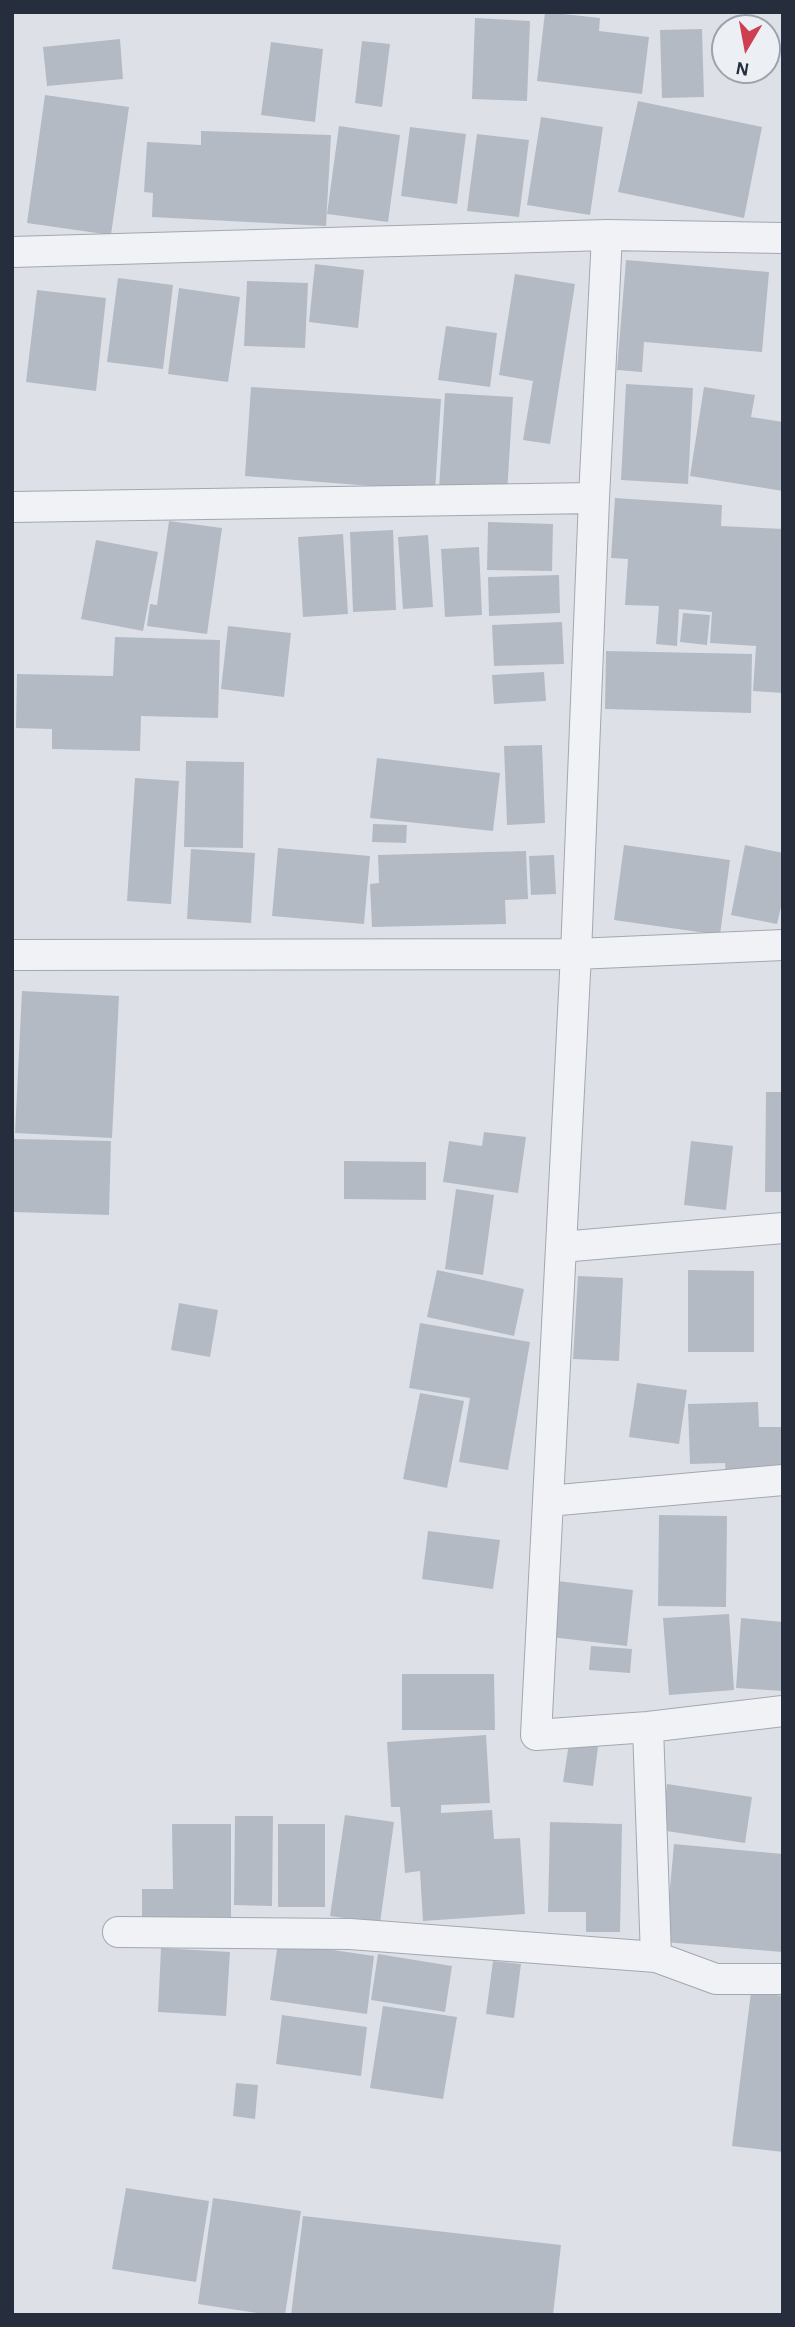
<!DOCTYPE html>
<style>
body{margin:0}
#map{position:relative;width:795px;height:2327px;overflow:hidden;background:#dde1e7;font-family:"Alegreya Sans",sans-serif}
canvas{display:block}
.frame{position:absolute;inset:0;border:14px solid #262e3e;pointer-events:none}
.north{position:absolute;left:711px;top:14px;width:70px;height:70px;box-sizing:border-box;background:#ecf0f5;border:2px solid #9da2ac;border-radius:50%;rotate:190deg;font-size:19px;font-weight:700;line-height:28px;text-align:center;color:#262e3e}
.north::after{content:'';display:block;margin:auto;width:24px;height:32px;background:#cf3f52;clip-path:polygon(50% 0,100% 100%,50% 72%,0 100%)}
</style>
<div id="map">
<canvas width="795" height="2327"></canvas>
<div class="frame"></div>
<div class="north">N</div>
</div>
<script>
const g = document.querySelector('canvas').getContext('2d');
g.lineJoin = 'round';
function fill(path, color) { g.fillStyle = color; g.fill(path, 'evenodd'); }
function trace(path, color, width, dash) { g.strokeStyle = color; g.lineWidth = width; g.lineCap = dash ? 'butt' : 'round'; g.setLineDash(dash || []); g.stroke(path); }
const building = new Path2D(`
 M 545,12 L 600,18 L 599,31 L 649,37 L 642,94 L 537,81 Z
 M 475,18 L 530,21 L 527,101 L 472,99 Z
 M 702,29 L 704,97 L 662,98 L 660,30 Z
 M 120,39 L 123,79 L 47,86 L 43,47 Z
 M 362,41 L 390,44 L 382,107 L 355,103 Z
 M 271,42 L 323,49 L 315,122 L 261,115 Z
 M 45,95 L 129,107 L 111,235 L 27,223 Z
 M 638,101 L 762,127 L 744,218 L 618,192 Z
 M 541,117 L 603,127 L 590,215 L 527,205 Z
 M 339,126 L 400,135 L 388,222 L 327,214 Z
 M 410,127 L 466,134 L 457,204 L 401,196 Z
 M 201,131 L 331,135 L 326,226 L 152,217 L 153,193 L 144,192 L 147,142 L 201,145 Z
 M 477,134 L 529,140 L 519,217 L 467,211 Z
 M 626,260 L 769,272 L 762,352 L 644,342 L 642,372 L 617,370 Z
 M 315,264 L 364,270 L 358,328 L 309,322 Z
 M 515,274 L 575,284 L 550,444 L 523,440 L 533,381 L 499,375 Z
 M 118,278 L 173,285 L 163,369 L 107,362 Z
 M 247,281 L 308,283 L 305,348 L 244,346 Z
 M 179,288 L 240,297 L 228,382 L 168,374 Z
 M 37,290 L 106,298 L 96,391 L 26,382 Z
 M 446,326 L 497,333 L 490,387 L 438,380 Z
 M 626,384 L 693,388 L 688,484 L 621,480 Z
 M 251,387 L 441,399 L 435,491 L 245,476 Z
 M 704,387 L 755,395 L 751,417 L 783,422 L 783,491 L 690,476 Z
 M 445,393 L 513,397 L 507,493 L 439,489 Z
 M 615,498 L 722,505 L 721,526 L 783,529 L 783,693 L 753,691 L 756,646 L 710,643 L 712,612 L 679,609 L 677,646 L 656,644 L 659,606 L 625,605 L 628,559 L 611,558 Z
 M 169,521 L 222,528 L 207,634 L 147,626 L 150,604 L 157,605 Z
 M 488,522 L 553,524 L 552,571 L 487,570 Z
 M 393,530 L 396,610 L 353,612 L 350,532 Z
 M 343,534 L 348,614 L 303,617 L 298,537 Z
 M 428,535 L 433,607 L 403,609 L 398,537 Z
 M 96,540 L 158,552 L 143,631 L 81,619 Z
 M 479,547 L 482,615 L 445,617 L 441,549 Z
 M 559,575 L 560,613 L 489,616 L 488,577 Z
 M 683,613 L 710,615 L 707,645 L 680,642 Z
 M 562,622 L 564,664 L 494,666 L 492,625 Z
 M 228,626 L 291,633 L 284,697 L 221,689 Z
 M 115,637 L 220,640 L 218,718 L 141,716 L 140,751 L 52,749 L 52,729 L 16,728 L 17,674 L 113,676 Z
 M 606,651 L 752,654 L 751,713 L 605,709 Z
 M 544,672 L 546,701 L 494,704 L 492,675 Z
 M 542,745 L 545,823 L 507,825 L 504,746 Z
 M 377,758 L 500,773 L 493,831 L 370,818 Z
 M 186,761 L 244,762 L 243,848 L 184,847 Z
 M 135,778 L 179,781 L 171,904 L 127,901 Z
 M 373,824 L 407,825 L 406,843 L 372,842 Z
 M 624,845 L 730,860 L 720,935 L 614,920 Z
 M 745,845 L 783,853 L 783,898 L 777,924 L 731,915 Z
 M 278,848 L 370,856 L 364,924 L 272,916 Z
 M 191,849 L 255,853 L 251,923 L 187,919 Z
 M 526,851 L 528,899 L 505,900 L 506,924 L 372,927 L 370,884 L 379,883 L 378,855 Z
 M 554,855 L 556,894 L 531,895 L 529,856 Z
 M 22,991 L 119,996 L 112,1138 L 15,1133 Z
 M 766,1092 L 783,1092 L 783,1192 L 765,1192 Z
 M 484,1132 L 526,1137 L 518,1193 L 443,1182 L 449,1141 L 482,1146 Z
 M 14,1139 L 111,1141 L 109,1215 L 13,1212 Z
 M 691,1141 L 733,1146 L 726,1210 L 684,1205 Z
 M 344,1161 L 426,1162 L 426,1200 L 344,1199 Z
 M 456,1189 L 494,1195 L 483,1275 L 445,1269 Z
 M 437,1270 L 524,1289 L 514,1336 L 427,1317 Z
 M 688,1270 L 754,1271 L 754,1352 L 688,1352 Z
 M 578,1276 L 623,1278 L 619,1361 L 573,1359 Z
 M 179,1303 L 218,1310 L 210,1357 L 171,1350 Z
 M 420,1323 L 530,1342 L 508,1470 L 459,1462 L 470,1398 L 409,1388 Z
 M 637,1383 L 687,1390 L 679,1444 L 629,1437 Z
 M 420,1393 L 464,1401 L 447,1488 L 403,1479 Z
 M 758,1402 L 759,1427 L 783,1427 L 783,1477 L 726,1478 L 725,1463 L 690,1464 L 688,1404 Z
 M 659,1515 L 727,1516 L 726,1607 L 658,1606 Z
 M 428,1531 L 500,1540 L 493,1589 L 422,1579 Z
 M 557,1581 L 633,1590 L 627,1646 L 551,1637 Z
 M 729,1614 L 734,1690 L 669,1695 L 663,1618 Z
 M 741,1618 L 783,1622 L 783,1691 L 736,1688 Z
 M 591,1646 L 632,1649 L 630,1673 L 589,1670 Z
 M 402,1674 L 494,1674 L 495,1730 L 402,1730 Z
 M 486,1735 L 490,1803 L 441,1805 L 441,1813 L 492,1810 L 494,1839 L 520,1838 L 525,1914 L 423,1921 L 420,1871 L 405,1873 L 400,1807 L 391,1807 L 387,1742 Z
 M 569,1743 L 598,1747 L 593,1786 L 563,1782 Z
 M 667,1784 L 752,1797 L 745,1843 L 660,1830 Z
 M 345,1815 L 394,1822 L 380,1923 L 330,1916 Z
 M 235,1816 L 273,1816 L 272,1906 L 234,1905 Z
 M 550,1822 L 622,1824 L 620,1932 L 586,1932 L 586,1912 L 548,1912 Z
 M 172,1824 L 231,1824 L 231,1922 L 142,1921 L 142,1889 L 173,1889 Z
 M 278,1824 L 325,1824 L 325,1907 L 278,1907 Z
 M 674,1844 L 783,1854 L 782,1952 L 665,1942 Z
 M 278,1942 L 374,1956 L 367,2014 L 270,2000 Z
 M 161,1948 L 230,1952 L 226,2016 L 158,2012 Z
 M 378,1954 L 452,1966 L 445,2012 L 371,2000 Z
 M 493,1961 L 521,1964 L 514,2018 L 486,2014 Z
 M 751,1992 L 783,1996 L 783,2152 L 732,2146 Z
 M 383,2006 L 457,2017 L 443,2099 L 370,2088 Z
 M 282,2015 L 367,2027 L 361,2076 L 276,2064 Z
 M 236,2083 L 258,2085 L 255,2119 L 233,2116 Z
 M 126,2188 L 209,2201 L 196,2282 L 112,2269 Z
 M 213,2198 L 301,2211 L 285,2315 L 270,2315 L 198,2304 Z
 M 303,2216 L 561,2245 L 553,2315 L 291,2315 Z`);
const street = new Path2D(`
 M 607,235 L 783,238
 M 12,252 L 607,235 L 594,498 L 576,954 L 536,1735 L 648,1727 L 783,1711
 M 12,507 L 594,498
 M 12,955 L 576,954 L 783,945
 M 561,1247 L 783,1228
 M 548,1501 L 783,1480
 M 648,1727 L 656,1957 L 716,1979 L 783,1979
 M 118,1932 L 350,1934 L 656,1957`);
fill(building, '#b4bac4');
trace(street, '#a2a8b1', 32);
trace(street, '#f0f2f5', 30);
</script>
